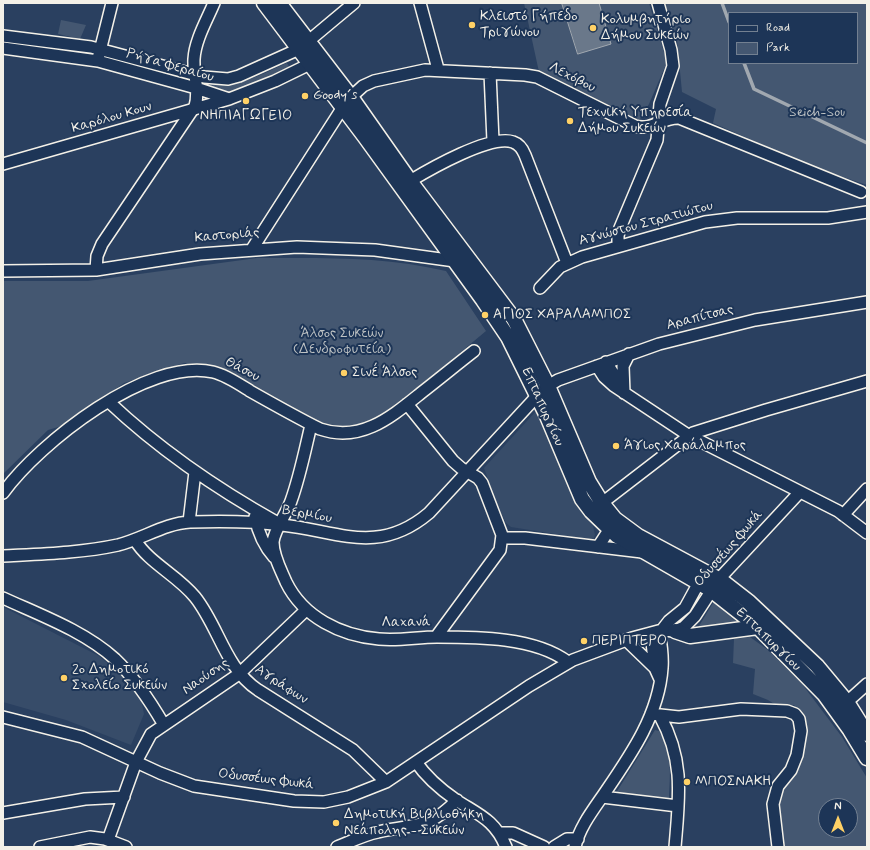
<!DOCTYPE html>
<meta charset="utf-8">
<style>
body{margin:0}
#map{position:relative;width:870px;height:850px;overflow:hidden;background:#2a4060;font-family:Mynerve,sans-serif}
canvas{display:block}
.frame{position:absolute;inset:0;border:4px solid #f4f1e8;pointer-events:none}
.legend{position:absolute;left:728px;top:12px;width:130px;height:52px;box-sizing:border-box;background:#1d3557;border:1px solid #738091;margin:0;padding:5px 7px;list-style:none;font-size:12px;color:#f4f1e8}
.legend li{display:flex;align-items:center;gap:8px;height:20px}
.legend b{width:20px;border:1px solid #738091}
.north{position:absolute;left:818px;top:798px;width:40px;height:40px;box-sizing:border-box;background:#1d3557;border:1px solid #738091;border-radius:50%;rotate:0deg;font-size:11px;font-weight:700;line-height:16px;text-align:center;color:#f4f1e8}
.north::after{content:'';display:block;margin:auto;width:14px;height:18px;background:#ffd166;clip-path:polygon(50% 0,100% 100%,50% 72%,0 100%)}
</style>
<div id="map">
<canvas width="870" height="850"></canvas>
<div class="frame"></div>
<ul class="legend">
<li><b style="height:5px;background:#1d3557"></b>Road</li>
<li><b style="height:11px;background:#445771"></b>Park</li>
</ul>
<div class="north">N</div>
</div>
<script>
const g = document.querySelector('canvas').getContext('2d');
g.lineJoin = 'round';
function fill(path, color) { g.fillStyle = color; g.fill(path, 'evenodd'); }
function trace(path, color, width, dash) { g.strokeStyle = color; g.lineWidth = width; g.lineCap = dash ? 'butt' : 'round'; g.setLineDash(dash || []); g.stroke(path); }
function write(font, color, halo, rows, align = 'center') {
  g.font = font + ' Mynerve,sans-serif'; g.lineWidth = 4; g.setLineDash([]); g.textBaseline = 'middle'; g.strokeStyle = halo; g.fillStyle = color; for (const [text, x, y, turn = 0] of rows) {
    g.save(); g.translate(x, y); g.rotate((+turn || 0) * Math.PI / 180); g.textAlign = isNaN(turn) ? turn : align; if (halo) g.strokeText(text, 0, 0); g.fillText(text, 0, 0); g.restore();
  }
}
const built = new Path2D(`
 M 538,409 L 571,495 L 580,509 L 593,526 L 595,535 L 593,540 L 511,527 L 506,523 L 497,504 L 484,468 Z
 M 3,607 L 99,656 L 128,681 L 141,699 L 144,714 L 131,745 L 66,720 L 3,702 Z`);
const green = new Path2D(`
 M 524,3 L 649,3 L 667,62 L 649,104 L 640,119 L 636,120 L 539,72 Z
 M 664,3 L 867,3 L 867,185 L 816,168 L 713,123 L 716,109 L 682,92 L 677,40 L 669,23 ZM 729,13 L 857,13 L 857,63 L 729,63 Z
 M 61,20 L 86,25 L 80,39 L 58,34 Z
 M 287,63 L 289,67 L 248,86 L 230,92 L 225,92 L 204,85 L 207,83 C 236,90 261,74 287,63 Z
 M 257,258 C 320,258 384,256 446,271 L 486,331 L 390,411 L 376,420 L 360,425 L 341,427 L 324,424 L 312,420 L 222,370 L 199,364 L 184,363 L 124,383 L 65,425 L 48,430 L 3,474 L 3,281 L 88,281 Z
 M 713,603 L 714,603 L 737,622 L 699,628 L 699,626 Z
 M 750,637 L 768,650 L 802,684 L 842,737 L 867,778 L 867,847 L 781,847 L 777,796 L 792,775 L 798,710 L 794,705 L 779,707 L 768,700 L 753,694 L 755,669 L 733,663 L 734,639 ZM 826,806 L 850,806 L 850,830 L 826,830 Z
 M 655,730 L 659,731 C 673,752 670,775 669,799 L 616,793 Z`);
const water = new Path2D(`
 M 562,3 L 599,3 L 611,44 L 578,54 Z`);
const stream = new Path2D(`
 M 722,3 L 729,22
 M 744,63 L 754,89 L 867,143`);
const minor = new Path2D(`
 M 420,3 L 438,69
 M 3,36 L 91,47 L 204,77 L 228,79 L 239,76 L 299,49 L 354,3
 M 3,48 L 98,61 L 196,88 L 229,99 L 275,81 L 316,61
 M 99,55 L 112,3
 M 490,73 L 493,141
 M 351,97 L 363,86 L 374,81 L 425,70 L 525,75 L 537,77 L 635,126 C 652,131 663,117 679,118 L 861,192
 M 3,164 L 229,99
 M 410,181 C 430,169 491,134 513,142 C 519,144 523,150 525,155 L 567,263
 M 618,245 L 618,236 L 620,228 L 657,140 L 660,104 L 673,66 L 671,50 L 658,3
 M 252,249 L 343,107
 M 96,270 L 97,256 L 102,244 L 195,106 C 200,91 193,75 194,59 C 195,40 207,20 214,3
 M 3,271 L 96,270 L 200,254 L 297,247 L 375,250 L 455,261
 M 540,288 L 560,267 L 582,257 L 705,222 L 737,218 L 828,218 L 867,212
 M 606,362 L 613,373 L 622,380
 M 597,366 L 604,377 L 614,386 L 688,435 L 838,511 L 867,533
 M 624,393 L 623,366 L 629,354
 M 109,402 C 160,450 217,489 278,523
 M 407,404 L 453,461 L 461,468 L 478,478 L 482,483 L 502,535 L 500,550 L 436,637
 M 311,425 C 305,450 300,476 291,501 C 287,513 274,530 273,542 C 273,556 281,570 286,582 C 303,617 341,636 379,639 C 399,641 418,637 437,637 C 477,637 535,637 568,662
 M 3,493 C 39,443 148,357 213,372 C 226,375 239,384 250,391 C 273,404 296,417 320,429 C 361,443 391,417 421,393 C 439,379 456,365 474,351
 M 602,503 L 693,433 L 766,410 L 867,381
 M 843,515 L 867,489
 M 255,517 C 258,532 264,546 274,557
 M 189,522 L 195,472
 M 502,538 L 525,538 L 642,552
 M 135,540 C 149,563 177,575 195,597 C 219,627 225,668 258,690 L 353,750 L 386,782
 M 598,547 L 609,530
 M 3,556 C 41,554 81,553 118,545 C 142,539 166,523 190,522 C 220,521 252,521 282,525 C 338,531 378,556 429,513 L 538,395 L 548,386 L 558,380 L 659,344 L 755,320 L 867,302
 M 3,598 C 40,615 84,631 115,659 C 135,678 150,701 164,725
 M 662,630 L 669,621 L 685,608 L 702,577
 M 651,634 L 655,668 L 660,679
 M 626,640 L 655,668
 M 847,702 L 867,684
 M 651,714 L 679,717 L 741,709 L 787,711 L 795,714 L 799,719 L 801,731 L 797,755 L 791,770 L 778,786 L 773,804 L 778,847
 M 660,716 C 685,761 679,798 675,847
 M 3,717 L 82,737 L 160,773 L 194,786 L 294,801 L 324,802 L 348,797 L 386,782 L 529,686 L 573,660 L 632,638 L 662,630 L 675,631 L 684,627 L 695,616 L 719,579 L 799,493
 M 416,762 C 427,778 440,789 456,800 C 479,815 495,820 506,847
 M 602,797 L 678,806
 M 3,813 L 85,799 L 124,797
 M 500,833 L 513,833 L 544,847
 M 108,840 L 136,762 L 151,734 L 239,674 L 306,610
 M 40,847 L 90,837 L 105,839 L 126,847
 M 337,847 C 350,842 363,835 378,832 C 415,823 427,831 457,800
 M 554,847 L 567,839 L 578,839
 M 575,847 C 579,828 593,810 604,794 C 630,756 659,715 662,668 C 663,656 661,643 659,632`);
const major = new Path2D(`
 M 264,3 L 365,137 L 483,300 L 508,337 L 547,416 L 582,499 L 591,511 L 617,536 L 711,590 L 758,627 L 824,694 L 850,730 L 867,758
 M 279,3 L 351,97 L 410,181 L 514,319 L 548,386 L 589,482 L 602,503 L 615,519 L 638,536 L 722,581 L 749,602 L 817,666 L 847,702 L 867,734
 M 675,631 L 690,636 L 758,627`);
const markers = [
 [472,25,4,"#ffd166"],
 [593,28,4,"#ffd166"],
 [305,96,4,"#ffd166"],
 [246,101,4,"#ffd166"],
 [570,121,4,"#ffd166"],
 [485,315,4,"#ffd166"],
 [344,373,4,"#ffd166"],
 [616,446,4,"#ffd166"],
 [584,641,4,"#ffd166"],
 [64,678,4,"#ffd166"],
 [687,782,4,"#ffd166"],
 [336,823,4,"#ffd166"]
];
const poiNames = [
 ["Κλειστό Γήπεδο",480,17],
 ["Τριγώνου",480,33],
 ["Κολυμβητήριο",601,20],
 ["Δήμου Συκεών",601,36],
 ["Goody´s",313,96],
 ["Τεχνική Υπηρεσία",578,113],
 ["Δήμου Συκεών",578,129],
 ["ΝΗΠΙΑΓΩΓΕΙΟ",246,116,"center"],
 ["ΑΓΙΟΣ ΧΑΡΑΛΑΜΠΟΣ",493,315],
 ["Σινέ Άλσος",352,373],
 ["Άγιος Χαράλαμπος",624,446],
 ["ΠΕΡΙΠΤΕΡΟ",592,641],
 ["2ο Δημοτικό",72,670],
 ["Σχολείο Συκεών",72,686],
 ["ΜΠΟΣΝΑΚΗ",695,782],
 ["Δημοτική Βιβλιοθήκη",344,815],
 ["Νεάπολης - Συκεών",344,831]
];
const streetNames = [
 ["Ρήγα Φεραίου",170,66,16],
 ["Λεχόβου",572,78,27],
 ["Καρόλου Κουν",112,118,-16],
 ["Αγνώστου Στρατιώτου",646,224,-15],
 ["Καστοριάς",227,236,-5],
 ["Αραπίτσας",700,318,-14],
 ["Θάσου",242,370,27],
 ["Επταπυργίου",542,407,66],
 ["Βερμίου",307,515,10],
 ["Οδυσσέως Φωκά",729,549,-49],
 ["Λαχανά",406,623,-1],
 ["Επταπυργίου",768,640,44],
 ["Ναούσης",206,677,-35],
 ["Αγράφων",281,685,33],
 ["Οδυσσέως Φωκά",266,780,7]
];
const parkNames = [
 ["Seich-Sou",817,113],
 ["Άλσος Συκεών",342,334],
 ["(Δενδροφυτεία)",342,350]
];
fill(built, '#374c69');
fill(green, '#445771');
fill(water, '#6a788a');
trace(water, '#a1a8b0', 1);
trace(stream, '#a1a8b0', 3.5);
trace(minor, '#f4f1e8', 14);
trace(major, '#f4f1e8', 17);
trace(minor, '#1d3557', 11);
trace(major, '#1d3557', 14);
for (const [x, y, r, color] of markers) { const dot = new Path2D(); dot.arc(x, y, r, 0, 2 * Math.PI); g.fillStyle = color; g.fill(dot); trace(dot, '#1d3557', 1.5); }
write('14px', '#f4f1e8', '#1d3557', poiNames, 'left');
write('14px', '#f4f1e8', '#1d3557', streetNames);
write('14px', '#bfc3c4', '#1d3557', parkNames);
</script>
